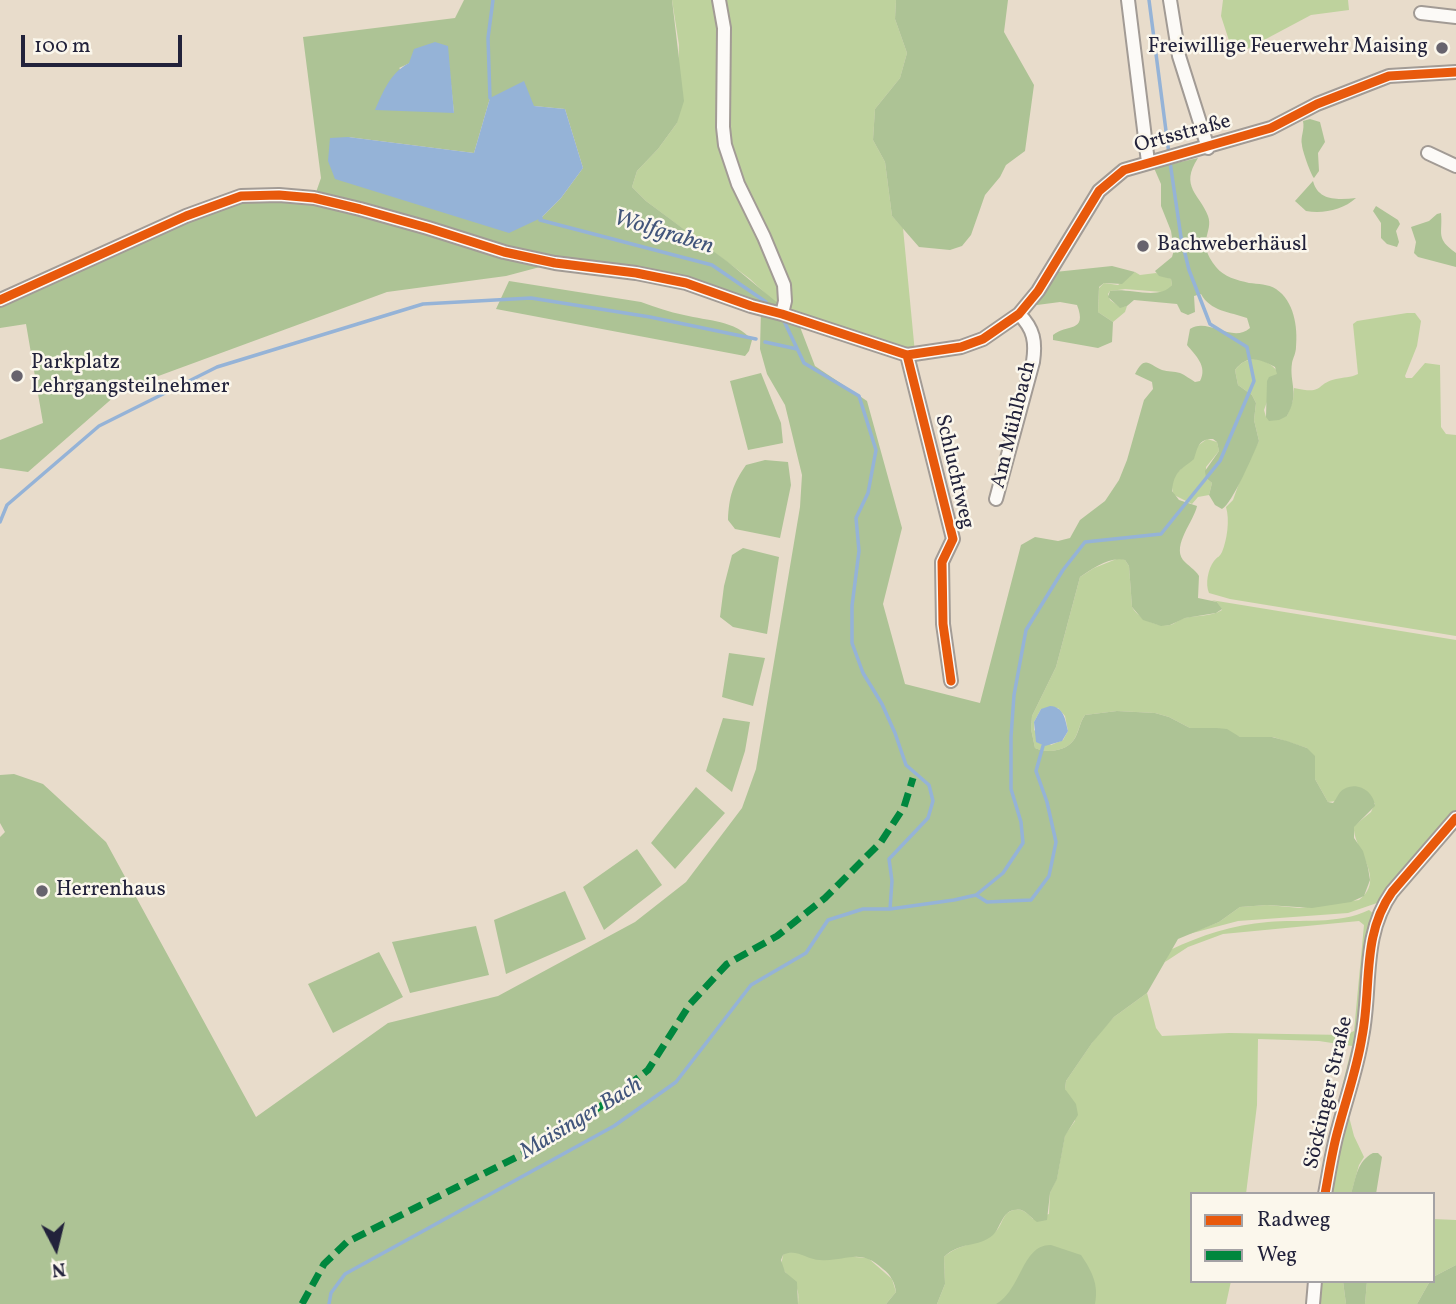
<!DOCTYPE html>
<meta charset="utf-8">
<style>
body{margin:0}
#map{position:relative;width:1456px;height:1304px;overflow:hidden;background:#e8dccb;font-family:Vollkorn,serif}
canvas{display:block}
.legend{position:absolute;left:1190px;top:1192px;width:245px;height:91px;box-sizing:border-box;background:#fbf7ec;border:2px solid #a4a2a5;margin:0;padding:9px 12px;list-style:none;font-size:21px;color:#22223b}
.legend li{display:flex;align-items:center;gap:14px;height:35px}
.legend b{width:35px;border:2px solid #a4a2a5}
.north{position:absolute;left:21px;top:1213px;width:70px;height:70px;-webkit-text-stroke:5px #fbf7ec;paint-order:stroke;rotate:173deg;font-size:19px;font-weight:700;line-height:28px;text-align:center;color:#22223b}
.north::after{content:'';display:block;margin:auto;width:24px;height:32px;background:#22223b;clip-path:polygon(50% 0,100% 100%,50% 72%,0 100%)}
.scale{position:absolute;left:21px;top:35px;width:161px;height:32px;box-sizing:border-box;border:4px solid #22223b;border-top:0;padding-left:9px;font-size:21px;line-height:24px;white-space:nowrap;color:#22223b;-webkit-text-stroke:5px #fbf7ec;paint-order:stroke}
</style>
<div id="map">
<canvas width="1456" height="1304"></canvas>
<ul class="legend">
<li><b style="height:9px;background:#e8590c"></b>Radweg</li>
<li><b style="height:9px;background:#00873e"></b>Weg</li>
</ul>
<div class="north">N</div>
<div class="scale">100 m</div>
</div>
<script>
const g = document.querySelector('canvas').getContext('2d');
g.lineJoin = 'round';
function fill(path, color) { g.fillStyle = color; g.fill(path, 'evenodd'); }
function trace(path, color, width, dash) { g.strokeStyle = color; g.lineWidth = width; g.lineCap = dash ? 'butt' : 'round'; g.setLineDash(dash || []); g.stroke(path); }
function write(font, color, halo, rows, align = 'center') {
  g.font = font + ' Vollkorn,serif'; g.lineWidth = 5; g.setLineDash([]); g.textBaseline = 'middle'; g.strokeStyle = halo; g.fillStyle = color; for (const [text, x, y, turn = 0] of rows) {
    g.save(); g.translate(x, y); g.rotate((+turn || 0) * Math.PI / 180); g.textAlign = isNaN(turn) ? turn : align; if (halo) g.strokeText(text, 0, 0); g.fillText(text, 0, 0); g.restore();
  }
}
const green = new Path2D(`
 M 672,0 L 896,0 L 895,19 L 907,53 L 900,78 L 875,109 L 873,140 L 885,162 L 892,216 L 903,228 L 915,353 L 782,314 L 766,294 L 750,279 L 646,201 L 632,187 L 637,171 L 658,149 L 677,123 L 679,45 Z
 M 1223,0 L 1348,0 L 1349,10 L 1311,15 L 1234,56 L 1221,16 Z
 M 1135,272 L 1140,275 L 1156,273 L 1171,279 L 1172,285 L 1168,291 L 1162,292 L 1125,289 L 1110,291 L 1108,294 L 1110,300 L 1120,307 L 1127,306 L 1125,312 L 1113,322 L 1098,312 L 1099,288 L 1104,283 L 1118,285 Z
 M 1407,313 L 1415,313 L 1421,321 L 1417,346 L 1405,376 L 1406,378 L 1412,378 L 1425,363 L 1440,365 L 1441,427 L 1446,434 L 1456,435 L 1456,636 L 1230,599 L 1209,593 C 1205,584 1208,569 1214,561 C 1219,555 1218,559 1222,552 C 1227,540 1230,520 1226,507 L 1233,500 L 1243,472 L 1259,441 L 1254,420 L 1256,403 L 1252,395 L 1238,385 L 1235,370 C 1247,354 1266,357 1278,372 L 1264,410 L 1266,417 L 1287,416 L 1293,400 L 1294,388 C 1326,395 1314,384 1336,379 C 1344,377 1350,378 1358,374 L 1353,324 L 1357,321 Z
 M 1207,439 L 1217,442 L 1219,451 L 1206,467 L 1206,478 L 1212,483 L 1209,495 L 1198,497 L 1192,504 L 1174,495 C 1164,471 1195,466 1196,447 Z
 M 1119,558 L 1125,560 L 1129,566 L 1132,607 C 1139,619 1156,627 1170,625 C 1175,624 1179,619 1185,618 C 1197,615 1211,617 1222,610 L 1217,602 L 1211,600 L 1456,640 L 1456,814 L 1377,903 L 1348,913 L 1238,921 L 1185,935 L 1219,922 L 1240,907 L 1267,905 L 1300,908 L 1359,900 C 1388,878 1352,849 1354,826 L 1371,812 L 1375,803 L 1337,801 L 1328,802 L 1315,779 L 1307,748 L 1273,737 L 1240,737 L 1217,728 L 1190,728 L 1169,717 L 1155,713 L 1117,711 L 1085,715 C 1079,723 1079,733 1073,741 C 1064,752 1046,753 1035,748 L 1031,729 L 1032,716 L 1056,667 L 1080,577 L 1094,568 ZM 1058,708 L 1065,716 L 1068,731 L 1063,740 L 1051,745 L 1034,730 L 1034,722 L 1041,709 Z
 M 1369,910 L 1374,914 L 1362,1022 L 1322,1194 L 1319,1194 L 1328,1144 L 1352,1046 L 1319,1041 L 1258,1039 L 1257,1105 L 1246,1194 L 1192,1194 L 1192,1281 L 1231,1281 L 1226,1304 L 937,1304 L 945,1284 L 944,1257 C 959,1243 981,1245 997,1230 C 1003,1223 1003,1212 1014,1210 C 1022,1208 1028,1214 1033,1219 L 1049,1214 L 1050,1193 L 1057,1178 L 1065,1135 L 1075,1121 L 1065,1089 L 1066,1081 L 1098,1034 L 1114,1017 L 1147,993 L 1156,1028 L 1162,1036 L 1229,1033 L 1345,1035 L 1354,1031 L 1364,925 L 1359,921 L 1223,934 L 1188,947 L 1165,962 L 1170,950 C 1202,935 1232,925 1268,922 C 1301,919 1338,925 1369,910 Z
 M 1347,1109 L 1354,1136 L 1364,1157 L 1359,1165 L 1351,1194 L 1328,1194 Z
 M 1433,1219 L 1456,1220 L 1456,1265 L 1433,1277 Z
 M 788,1252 L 868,1258 L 892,1279 L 896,1292 L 886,1304 L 798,1304 C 801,1283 790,1281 781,1266 L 783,1255 Z
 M 1318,1281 L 1343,1281 L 1346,1304 L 1317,1304 Z
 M 1367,1281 L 1430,1281 L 1417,1304 L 1365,1304 Z`);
const forest = new Path2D(`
 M 464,0 L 672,0 L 684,101 L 677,123 L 658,149 L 637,171 L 632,187 L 646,201 L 728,262 L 797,319 L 815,366 L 867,401 L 902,528 L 883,604 L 905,684 L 980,703 L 1021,545 L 1035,537 L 1058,541 L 1070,538 L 1080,520 L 1105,501 L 1119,480 L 1127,460 L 1144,400 L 1153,389 L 1152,382 L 1135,374 C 1145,355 1148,364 1162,370 C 1168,372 1174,371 1180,373 C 1185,375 1190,379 1195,382 L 1200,381 C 1208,366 1195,355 1187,345 L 1190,329 C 1208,317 1232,344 1250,328 L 1247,318 C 1230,312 1210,311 1201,294 L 1194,296 L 1195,312 L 1188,315 L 1181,312 L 1177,304 L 1134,300 L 1127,306 L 1120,308 L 1108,297 L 1110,291 C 1128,287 1159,301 1172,285 L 1171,279 L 1159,276 L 1155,271 L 1172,257 L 1174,250 L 1171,231 L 1161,206 L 1161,184 L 1154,168 L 1198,158 C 1179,187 1200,194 1208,216 C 1214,233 1195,241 1216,267 C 1224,277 1237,280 1249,283 C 1258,284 1268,284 1276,289 C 1294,301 1298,327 1296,347 C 1296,353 1293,358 1292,363 C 1289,383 1300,393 1287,416 L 1279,420 L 1269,421 L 1266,417 L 1267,381 L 1269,377 L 1277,374 L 1275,367 C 1260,359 1247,354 1235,370 L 1238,385 L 1252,395 L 1256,403 L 1254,420 L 1259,441 C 1253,455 1232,504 1222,509 L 1215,505 L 1209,495 L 1212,483 L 1206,478 L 1205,471 L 1219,451 L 1217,442 L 1213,439 C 1198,439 1198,447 1194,459 C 1181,470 1174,471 1172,491 L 1179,500 L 1197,506 C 1194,521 1172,545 1183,560 C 1188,566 1195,569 1199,576 L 1198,598 L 1217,602 L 1222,609 L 1216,613 L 1185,618 L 1170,625 L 1161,626 L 1143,620 L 1132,607 L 1129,566 L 1125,560 C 1110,556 1092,569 1080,577 L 1056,667 L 1032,716 L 1031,729 L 1035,748 C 1046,753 1064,752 1073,741 C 1079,734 1079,723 1085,715 L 1117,711 L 1155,713 L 1169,717 L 1190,728 L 1217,728 L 1227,729 L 1240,737 L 1272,737 L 1287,741 L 1307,748 L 1315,756 L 1315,779 L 1328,802 L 1333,803 C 1337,799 1338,792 1344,789 C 1358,781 1374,792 1375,806 L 1354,827 L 1354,838 L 1363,851 L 1368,868 L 1370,880 L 1364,896 L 1351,902 L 1312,908 L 1267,905 L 1240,907 L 1219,922 L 1178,939 L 1147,993 L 1114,1017 L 1092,1043 L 1066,1081 L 1065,1089 L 1076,1104 L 1078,1115 L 1065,1136 L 1057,1179 L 1050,1193 L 1047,1220 L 1037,1222 C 1030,1217 1024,1207 1014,1210 C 1002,1212 1001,1227 993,1235 C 978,1248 960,1241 944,1257 L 945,1284 L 937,1304 L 886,1304 L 896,1292 C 895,1283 891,1275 883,1269 C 859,1247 847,1262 820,1260 C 807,1260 796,1248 783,1255 L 781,1260 L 785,1272 L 797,1282 L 798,1304 L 0,1304 L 0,837 L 5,832 L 0,823 L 0,775 L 14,774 L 43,784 L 106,842 L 256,1117 L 388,1023 L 498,996 L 635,922 L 686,882 L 742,808 L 756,769 L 800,507 L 802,475 L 785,405 L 767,374 L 760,349 L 761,309 L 687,283 L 555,263 L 506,276 L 387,292 L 123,389 L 28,472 L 0,468 L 0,440 L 43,423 L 26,324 L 0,328 L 0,300 L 241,196 L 314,198 L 321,178 L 303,37 L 455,18 ZM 447,46 L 454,113 L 399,68 ZM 490,98 L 534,106 L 565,109 L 583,168 L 561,198 L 541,218 L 348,137 L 474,153 Z
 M 896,0 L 1008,0 L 1004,32 L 1034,85 L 1025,151 L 1006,165 L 1000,177 L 985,195 L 971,235 L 962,246 L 950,250 L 919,247 L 892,216 L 885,162 L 873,140 L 875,109 L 900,78 L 907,53 L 895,19 Z
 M 1310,119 L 1320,122 L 1325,142 L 1318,153 L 1319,171 L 1314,178 C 1311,175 1302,150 1302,145 C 1300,137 1305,130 1303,121 Z
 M 1313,181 C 1318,201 1338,200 1356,198 C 1343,210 1323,214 1306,211 L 1295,201 Z
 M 1376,206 L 1398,220 L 1400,224 L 1396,231 L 1399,242 L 1397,247 L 1387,244 L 1381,238 L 1381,223 L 1373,211 Z
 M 1441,213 C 1443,234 1435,238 1456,253 L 1456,267 L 1418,257 L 1414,253 L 1416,242 L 1411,227 L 1429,221 L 1437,214 Z
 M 1112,266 L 1135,272 L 1122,284 L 1104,283 L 1099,287 L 1098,312 L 1113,322 L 1112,342 L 1098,348 L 1053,340 L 1053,335 C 1066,324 1088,333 1077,305 L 1060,302 L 1037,305 L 1035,299 L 1055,272 Z
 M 509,281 L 641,302 C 655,307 669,312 684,315 C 708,321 735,320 752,340 L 749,351 L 745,356 L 496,309 Z
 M 761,373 L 781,423 L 783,443 L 748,450 L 730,381 Z
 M 765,460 L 788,462 L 791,485 L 780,538 L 735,529 L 728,520 C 729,496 733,484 746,465 Z
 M 743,548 L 779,557 L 767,634 L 733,627 L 720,617 L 724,586 L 732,555 Z
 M 729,653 L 765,658 L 753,706 L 722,697 Z
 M 723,718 L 750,722 L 745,751 L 732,792 L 706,771 Z
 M 696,787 L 725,813 L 675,869 L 651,843 Z
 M 637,849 L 662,885 L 604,930 L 583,887 Z
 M 565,891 L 586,939 L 506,974 L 494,920 Z
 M 476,926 L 489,975 L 410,993 L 392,942 Z
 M 379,952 L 403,997 L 333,1033 L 308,984 Z
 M 1373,1153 L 1378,1153 L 1382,1157 L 1376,1194 L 1351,1194 C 1356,1178 1357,1161 1373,1153 Z
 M 1051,1245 L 1081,1255 C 1092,1271 1099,1285 1095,1304 L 996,1304 C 1021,1291 1022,1244 1051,1245 Z
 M 1456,1265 L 1456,1304 L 1417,1304 L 1430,1281 L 1433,1281 L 1433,1277 Z
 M 1343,1281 L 1367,1281 L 1365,1304 L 1346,1304 Z`);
const water = new Path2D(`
 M 435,42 L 448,46 L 454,113 L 375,110 C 383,92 390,73 409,63 L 414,49 Z
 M 524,81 L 534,106 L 565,109 L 583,168 L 561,198 L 541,218 L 509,233 L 335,179 L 328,161 L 330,138 L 348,137 L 474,153 L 490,98 Z
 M 1050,706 C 1064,707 1065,719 1068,731 L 1062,741 L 1045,746 L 1036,742 L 1034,722 L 1041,709 Z`);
const stream = new Path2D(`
 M 1149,0 L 1169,154
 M 490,98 L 488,38 L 493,0
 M 541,218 L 540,220 L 712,265 L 766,302
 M 784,321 L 804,363 L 859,396 L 876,450 L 868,493 L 856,518 L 859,551 L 852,606 L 852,643 L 863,673 L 882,704 L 895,733 L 906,765 L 929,785 L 933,801 L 928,818 L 889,859 L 892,881 L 890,909
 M 765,342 L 797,349
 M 0,522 L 7,505 L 99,426 L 217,367 L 423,304 L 531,298 L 650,317 L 756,339
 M 976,895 L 987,902 L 1031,900 L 1049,876 L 1056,842 L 1047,802 L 1036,771 L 1043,746
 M 329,1304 L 331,1293 L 345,1274 L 614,1126 L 676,1082 L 751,985 L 806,953 L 828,920 L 863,909 L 890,909 L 954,900 L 976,895 L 1003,873 L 1023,843 L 1021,822 L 1011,789 L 1011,737 L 1014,695 L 1026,630 L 1063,570 L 1085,542 L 1161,534 L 1220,461 L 1254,381 L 1247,347 L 1210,324 L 1189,270 L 1181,237 L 1170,162`);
const street = new Path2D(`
 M 719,0 L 724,28 L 723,127 L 725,145 L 738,184 L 764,237 L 784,285 L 785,301 L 782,314
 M 1128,0 L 1148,162
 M 1170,0 L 1179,56 L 1208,148
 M 1421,13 L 1456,17
 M 1428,153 L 1456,166
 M 0,300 L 186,216 L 241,196 L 279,195 L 314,198 L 360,209 L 428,228 L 504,252 L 555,263 L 636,273 L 686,283 L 751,306 L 782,314 L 907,355 L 961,347 L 983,339 L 1019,314 L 1038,291 L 1099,191 L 1124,170 L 1271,128 L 1317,104 L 1389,76 L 1456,72
 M 907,355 L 953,539 L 942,562 L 943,624 L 951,681
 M 996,499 L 1033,362 C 1036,342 1034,329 1019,314
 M 1325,1194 C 1329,1173 1332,1151 1338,1130 C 1346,1099 1357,1069 1362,1037 C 1372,987 1361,936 1392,892 L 1456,818
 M 1313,1304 L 1315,1281`);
const quiet = new Path2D(`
 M 302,1304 L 324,1264 L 347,1242 L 533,1149 L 609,1101 L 648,1070 L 690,1004 L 727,964 L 777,936 L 825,898 L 881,842 L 904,807 L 913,778`);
const cycleway = new Path2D(`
 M 0,300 L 186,216 L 241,196 L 279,195 L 314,198 L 360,209 L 428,228 L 504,252 L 555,263 L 636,273 L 686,283 L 751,306 L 782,314 L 907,355 L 961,347 L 983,339 L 1019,314 L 1038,291 L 1099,191 L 1124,170 L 1271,128 L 1317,104 L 1389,76 L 1456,72
 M 907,355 L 953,539 L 942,562 L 943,624 L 951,681
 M 1325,1194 C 1329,1173 1332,1151 1338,1130 C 1346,1099 1357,1069 1362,1037 C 1372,987 1361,936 1392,892 L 1456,818`);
const markers = [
 [1442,48,7,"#67636d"],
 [1143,246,7,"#67636d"],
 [17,376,7,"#67636d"],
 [42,891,7,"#67636d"]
];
const poiNames = [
 ["Freiwillige Feuerwehr Maising",1428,48,"right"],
 ["Bachweberhäusl",1157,246],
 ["Parkplatz",31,364],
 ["Lehrgangsteilnehmer",31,388],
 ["Herrenhaus",56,891]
];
const streetNames = [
 ["Ortsstraße",1183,135,-15],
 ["Am Mühlbach",1015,425,-76],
 ["Schluchtweg",953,472,77],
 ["Söckinger Straße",1330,1093,-77]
];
const waterNames = [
 ["Wolfgraben",663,234,17],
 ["Maisinger Bach",582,1120,-31]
];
fill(green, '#bed29d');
fill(forest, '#adc395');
fill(water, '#95b3d7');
trace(stream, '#95b3d7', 3.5);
trace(street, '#a29b95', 16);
trace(street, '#fcfaf7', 12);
trace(quiet, '#00873e', 7, [14, 7]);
trace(cycleway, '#e8590c', 9);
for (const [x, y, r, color] of markers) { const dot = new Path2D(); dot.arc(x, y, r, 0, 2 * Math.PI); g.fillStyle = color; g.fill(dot); trace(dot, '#fbf7ec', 2.5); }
write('21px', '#22223b', '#fbf7ec', poiNames, 'left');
write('21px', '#22223b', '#fbf7ec', streetNames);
write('italic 23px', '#42557b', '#fbf7ec', waterNames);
</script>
